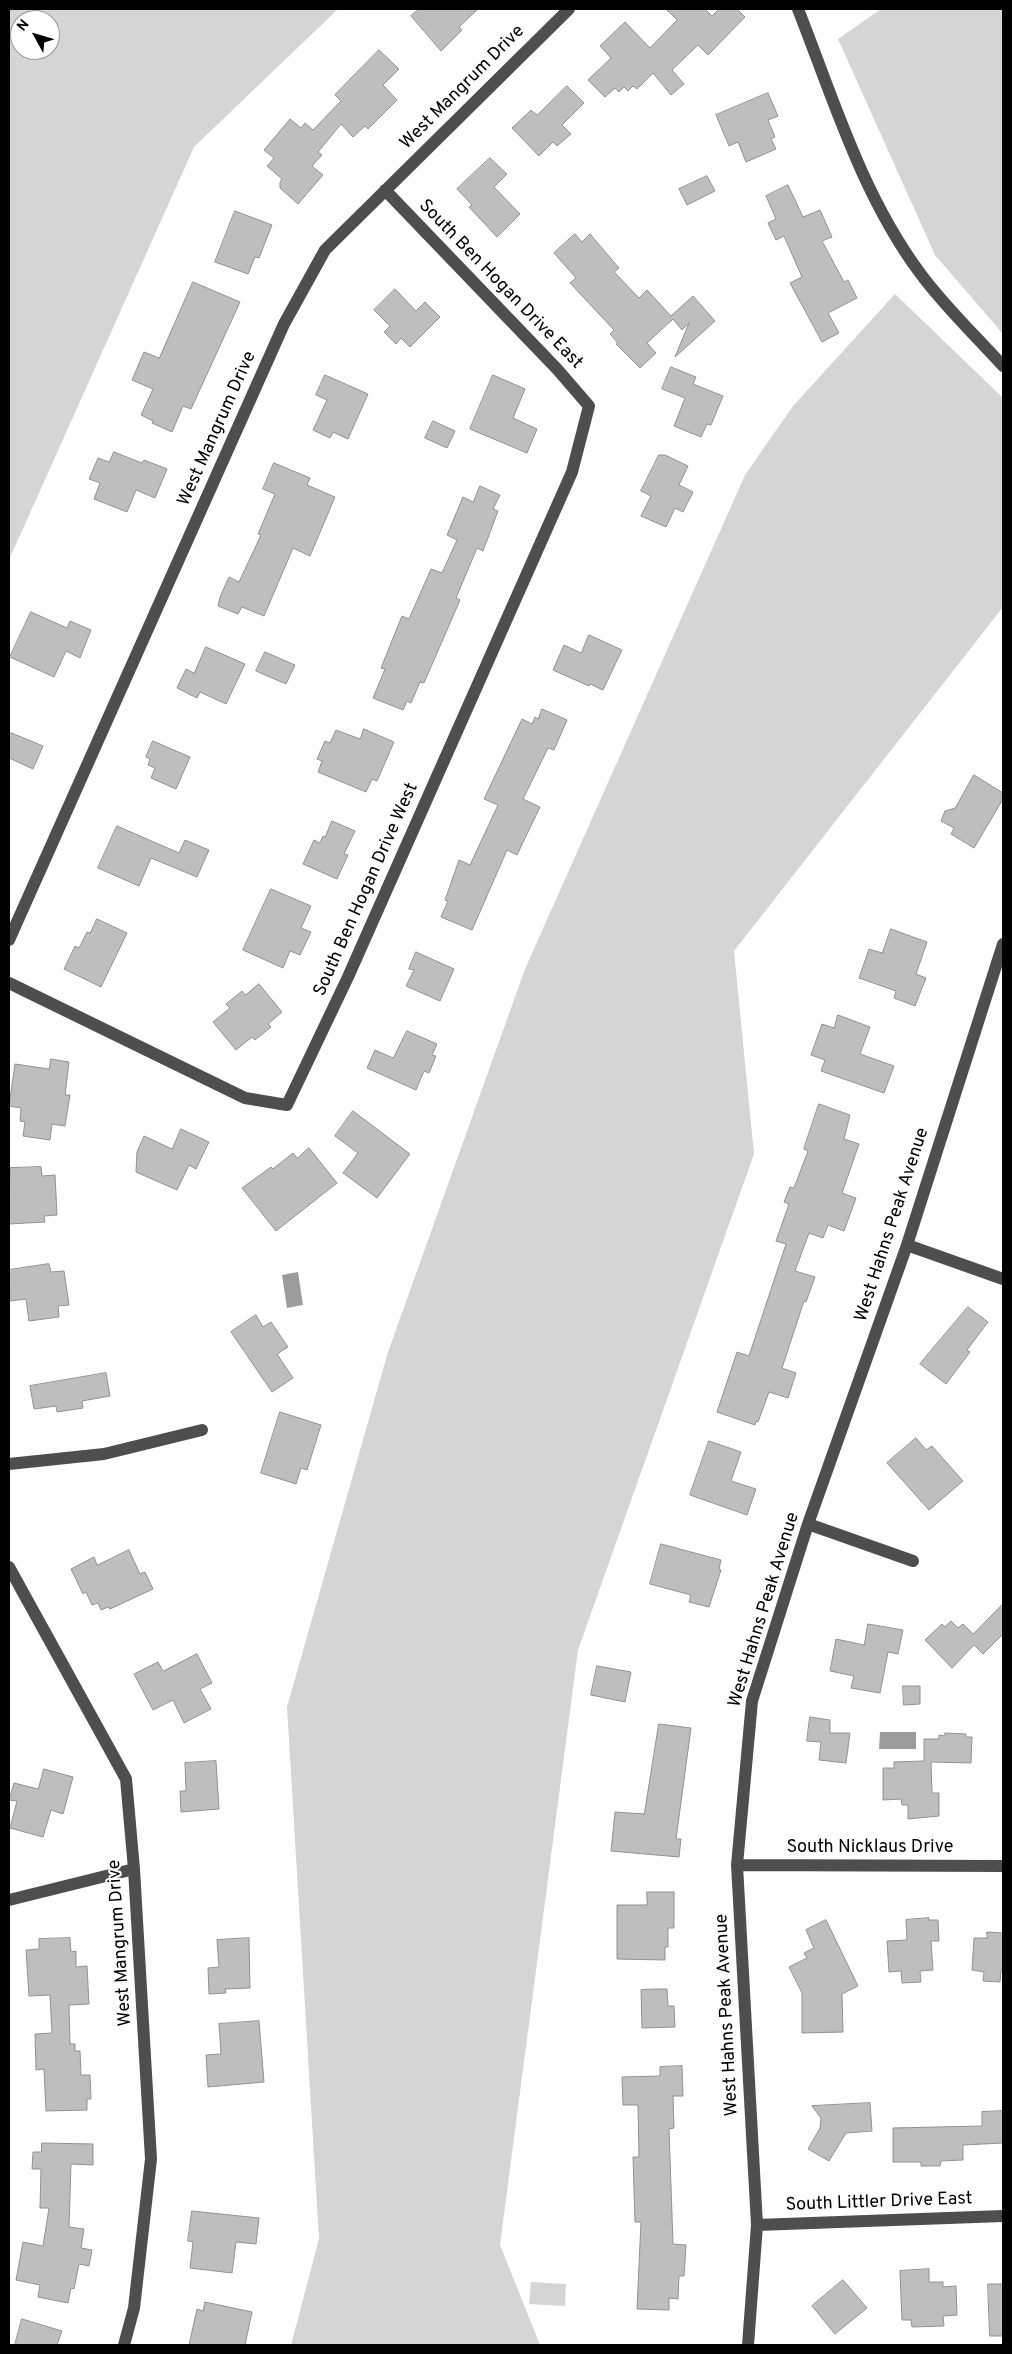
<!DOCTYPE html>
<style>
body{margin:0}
#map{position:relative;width:1012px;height:2354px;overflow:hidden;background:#fff;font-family:Overpass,sans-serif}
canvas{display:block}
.frame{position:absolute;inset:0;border:10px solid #000;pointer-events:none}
.north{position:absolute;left:10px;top:10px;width:50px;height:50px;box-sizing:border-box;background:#fff;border:1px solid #999;border-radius:50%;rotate:309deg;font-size:14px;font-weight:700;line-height:20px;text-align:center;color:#000}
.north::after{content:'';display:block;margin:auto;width:18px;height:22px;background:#000;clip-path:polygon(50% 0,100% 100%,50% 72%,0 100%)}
</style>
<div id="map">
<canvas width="1012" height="2354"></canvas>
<div class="frame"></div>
<div class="north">N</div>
</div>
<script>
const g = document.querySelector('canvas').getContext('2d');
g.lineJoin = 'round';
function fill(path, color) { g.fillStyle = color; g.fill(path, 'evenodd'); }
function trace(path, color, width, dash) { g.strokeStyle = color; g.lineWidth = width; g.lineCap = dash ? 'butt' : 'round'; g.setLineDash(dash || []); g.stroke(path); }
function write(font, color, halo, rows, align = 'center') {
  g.font = font + ' Overpass,sans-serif'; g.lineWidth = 4; g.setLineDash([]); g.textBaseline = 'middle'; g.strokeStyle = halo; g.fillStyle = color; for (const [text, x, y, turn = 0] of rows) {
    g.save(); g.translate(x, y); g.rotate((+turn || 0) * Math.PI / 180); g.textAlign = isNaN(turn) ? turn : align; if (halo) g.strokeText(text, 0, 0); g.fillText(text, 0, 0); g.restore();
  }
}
const green = new Path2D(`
 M 9,9 L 338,9 L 194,147 L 9,560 ZM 20,20 L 50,20 L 50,50 L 20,50 Z
 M 881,9 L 1003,9 L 1003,334 L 935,255 L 838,39 Z
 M 895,294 L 1003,398 L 1003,607 L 734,951 L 754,1154 L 578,1650 L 500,2245 L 540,2345 L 291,2345 L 319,2239 L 287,1707 L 388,1352 L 525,969 L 745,475 L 793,406 Z
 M 531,2282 L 566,2284 L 565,2306 L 529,2304 Z`);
const water = new Path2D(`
 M 298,1272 L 303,1305 L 287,1308 L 282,1275 Z
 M 880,1732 L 916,1732 L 916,1749 L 879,1749 Z`);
const building = new Path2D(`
 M 419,9 L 478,9 L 459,27 L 462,30 L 441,51 L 411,16 Z
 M 666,9 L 705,9 L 712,16 L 719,9 L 737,9 L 745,17 L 708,55 L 698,45 L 672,70 L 684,84 L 671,95 L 653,73 L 637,89 L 633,86 L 628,91 L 624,87 L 619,92 L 615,88 L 605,97 L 588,80 L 611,58 L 600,46 L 625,22 L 650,48 L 677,20 Z
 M 379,50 L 399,69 L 383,85 L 397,100 L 368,129 L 365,126 L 353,137 L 341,124 L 318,152 L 322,155 L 312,166 L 323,175 L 298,204 L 280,188 L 280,182 L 282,179 L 267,166 L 274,158 L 264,150 L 290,119 L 301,128 L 305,123 L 313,130 L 341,101 L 335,95 Z
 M 567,86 L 584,103 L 562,125 L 571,134 L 557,146 L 553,142 L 539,156 L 512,128 L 531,110 L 537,115 Z
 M 768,93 L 778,116 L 768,120 L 775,137 L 771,139 L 776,149 L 746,162 L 738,142 L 729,146 L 716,115 Z
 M 490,158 L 507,174 L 494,187 L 520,214 L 497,237 L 469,207 L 472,205 L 457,189 Z
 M 707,176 L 715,191 L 687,205 L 679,189 Z
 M 788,185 L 803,217 L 820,210 L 832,237 L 822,241 L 844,282 L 848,280 L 857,298 L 828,313 L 839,333 L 822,342 L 790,283 L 802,277 L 784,236 L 776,240 L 768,223 L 776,219 L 766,196 Z
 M 235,211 L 272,225 L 259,258 L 255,257 L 248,274 L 215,262 Z
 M 575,234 L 582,242 L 590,234 L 619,268 L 614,272 L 639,298 L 647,290 L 671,316 L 693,296 L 715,321 L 675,357 L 689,323 L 682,330 L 673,319 L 647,343 L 656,353 L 640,368 L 616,344 L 618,343 L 610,334 L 614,330 L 570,283 L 576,278 L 554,253 Z
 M 193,282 L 240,302 L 191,409 L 183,406 L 172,432 L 152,423 L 153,421 L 141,415 L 153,389 L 132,380 L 144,352 L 159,358 Z
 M 395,289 L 416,311 L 425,302 L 440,317 L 410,347 L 401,338 L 396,344 L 384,332 L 390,326 L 374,310 Z
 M 671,367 L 696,377 L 693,384 L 723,396 L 711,425 L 707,424 L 701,437 L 674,426 L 685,398 L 662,389 Z
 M 325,375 L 368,394 L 348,439 L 333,432 L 330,438 L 313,430 L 327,400 L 316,395 Z
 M 493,375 L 525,389 L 513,418 L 537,429 L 527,453 L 470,429 Z
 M 433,421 L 455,431 L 447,448 L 425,438 Z
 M 114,452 L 142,463 L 144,460 L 167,469 L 155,498 L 136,490 L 127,512 L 94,499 L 100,483 L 89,479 L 98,458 L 109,462 Z
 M 659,455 L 665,455 L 688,466 L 679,485 L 693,492 L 683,512 L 675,508 L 666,527 L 641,516 L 651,496 L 641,491 Z
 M 274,463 L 310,478 L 307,485 L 335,497 L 310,556 L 293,548 L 264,616 L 242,607 L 238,614 L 218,606 L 220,597 L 229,577 L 239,582 L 261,535 L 258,534 L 275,494 L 263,489 Z
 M 480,486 L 500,495 L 493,509 L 498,511 L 483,551 L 477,548 L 456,598 L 460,600 L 424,683 L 420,682 L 411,703 L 407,701 L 403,710 L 373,698 L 385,669 L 381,668 L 402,616 L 409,619 L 431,569 L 442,573 L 457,540 L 447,535 L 463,497 L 473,502 Z
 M 31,612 L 67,628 L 70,621 L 91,630 L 80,658 L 66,651 L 54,677 L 10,657 Z
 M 589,635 L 622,650 L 603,690 L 590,684 L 589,686 L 553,670 L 564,645 L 581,653 Z
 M 206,647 L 245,664 L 226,704 L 200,692 L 197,698 L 177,688 L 186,669 L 194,673 Z
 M 265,652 L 295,665 L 286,684 L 256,671 Z
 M 542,709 L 567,720 L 554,750 L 548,748 L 523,799 L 540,807 L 517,855 L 507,850 L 472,930 L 441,917 L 448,901 L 445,900 L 459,860 L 470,865 L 498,805 L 484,799 L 522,719 L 532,724 L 535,717 L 538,719 Z
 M 364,729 L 394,742 L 377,781 L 372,779 L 366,792 L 318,772 L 322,761 L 317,759 L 325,741 L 330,743 L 336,730 L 360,739 Z
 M 9,732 L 43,746 L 33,769 L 9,758 Z
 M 153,741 L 190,757 L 176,789 L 151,778 L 155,768 L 148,765 L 150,759 L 146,757 Z
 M 974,775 L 1003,793 L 1003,799 L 974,848 L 951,834 L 954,828 L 941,821 L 945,811 L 955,808 Z
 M 332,821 L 355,831 L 344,854 L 348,855 L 337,879 L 303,864 L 314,840 L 320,843 L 323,836 L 325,837 Z
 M 117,826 L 179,853 L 185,840 L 209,850 L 197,877 L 151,858 L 139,886 L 98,868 Z
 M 271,889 L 311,906 L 301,928 L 311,932 L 300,955 L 290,951 L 283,968 L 243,950 Z
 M 97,919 L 127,933 L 101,987 L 64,969 L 75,946 L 79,948 L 87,932 L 90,933 Z
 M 891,929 L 927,942 L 916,974 L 926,978 L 915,1006 L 894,998 L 896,991 L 859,978 L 869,949 L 882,953 Z
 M 416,952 L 454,969 L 440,1001 L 406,986 L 414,970 L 409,969 Z
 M 259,984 L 282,1012 L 268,1024 L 271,1027 L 255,1040 L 252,1037 L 236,1050 L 213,1022 L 230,1008 L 226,1004 L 242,991 L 245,995 Z
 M 838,1015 L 870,1027 L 860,1054 L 894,1066 L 884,1093 L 821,1071 L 825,1060 L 811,1055 L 822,1024 L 834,1028 Z
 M 407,1031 L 437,1044 L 432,1055 L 436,1056 L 429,1073 L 424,1071 L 416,1090 L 367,1068 L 375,1050 L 393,1058 Z
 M 51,1059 L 69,1062 L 65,1095 L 70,1095 L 65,1126 L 52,1124 L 50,1140 L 23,1136 L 25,1122 L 20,1121 L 21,1108 L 9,1106 L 15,1064 L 49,1069 Z
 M 819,1104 L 850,1115 L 844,1139 L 859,1144 L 842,1193 L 856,1198 L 844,1231 L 828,1225 L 823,1238 L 809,1233 L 795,1271 L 815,1277 L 806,1302 L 804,1301 L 782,1368 L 796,1373 L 788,1398 L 769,1392 L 758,1422 L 756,1421 L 755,1425 L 717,1412 L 737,1352 L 749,1356 L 786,1244 L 776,1241 L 789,1204 L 784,1202 L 790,1187 L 794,1188 L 808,1151 L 804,1149 Z
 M 353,1111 L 410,1154 L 377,1198 L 343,1173 L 358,1153 L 335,1136 Z
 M 181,1129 L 209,1142 L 196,1169 L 189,1165 L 177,1190 L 136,1172 L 137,1152 L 144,1136 L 172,1149 Z
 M 309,1148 L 337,1183 L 276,1231 L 242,1188 L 271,1167 L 273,1169 L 293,1153 L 297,1158 Z
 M 41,1167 L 42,1176 L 55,1175 L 57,1215 L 44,1216 L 45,1222 L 9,1224 L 10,1168 Z
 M 49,1264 L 51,1272 L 64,1271 L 69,1305 L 58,1306 L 59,1317 L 29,1321 L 26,1299 L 10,1301 L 9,1270 Z
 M 968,1307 L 988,1322 L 967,1350 L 970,1352 L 946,1384 L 920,1364 Z
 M 256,1315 L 263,1327 L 271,1322 L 288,1347 L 277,1354 L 293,1378 L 272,1392 L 231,1332 Z
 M 106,1373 L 110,1396 L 82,1401 L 83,1408 L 57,1412 L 56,1406 L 34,1409 L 30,1386 Z
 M 280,1412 L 321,1425 L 307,1470 L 301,1468 L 296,1484 L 261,1473 Z
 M 916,1438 L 926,1450 L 932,1446 L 963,1481 L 929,1510 L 887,1463 Z
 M 709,1441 L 741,1452 L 731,1481 L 756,1489 L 747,1515 L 690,1495 Z
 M 661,1544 L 721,1560 L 719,1569 L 721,1570 L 709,1607 L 689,1602 L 691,1595 L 650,1584 Z
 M 129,1550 L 140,1574 L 145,1572 L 153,1589 L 110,1609 L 108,1607 L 101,1610 L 98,1603 L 92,1605 L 86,1592 L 83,1594 L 71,1569 L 94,1557 L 97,1565 Z
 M 1003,1604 L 1003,1634 L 983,1654 L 974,1645 L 952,1668 L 925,1640 L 942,1624 L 945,1627 L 951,1621 L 958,1628 L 963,1624 L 973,1634 Z
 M 868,1624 L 903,1630 L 898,1654 L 888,1652 L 880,1693 L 851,1688 L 854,1676 L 830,1671 L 836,1639 L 864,1645 Z
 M 197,1654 L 212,1683 L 200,1689 L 211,1709 L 184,1723 L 173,1700 L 153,1710 L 134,1674 L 158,1662 L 163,1671 Z
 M 597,1666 L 631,1672 L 625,1702 L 591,1695 Z
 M 903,1686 L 920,1686 L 920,1704 L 904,1705 Z
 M 810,1717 L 830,1720 L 830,1733 L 850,1733 L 846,1763 L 819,1760 L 821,1742 L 807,1741 Z
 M 659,1724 L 691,1728 L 676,1839 L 681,1839 L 679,1857 L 611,1851 L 615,1812 L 644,1814 Z
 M 945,1733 L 966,1734 L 966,1737 L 972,1737 L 971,1763 L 931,1762 L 932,1793 L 939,1793 L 939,1816 L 908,1819 L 908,1805 L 902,1805 L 901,1799 L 883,1800 L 883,1768 L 894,1768 L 894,1762 L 924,1761 L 924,1739 L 939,1739 L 939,1735 L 945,1736 Z
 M 216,1761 L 219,1809 L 181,1812 L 180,1791 L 186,1791 L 185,1763 Z
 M 44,1769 L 73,1777 L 63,1814 L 51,1810 L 43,1837 L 10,1828 L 17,1801 L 9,1800 L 14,1783 L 38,1789 Z
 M 647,1892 L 674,1892 L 674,1928 L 668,1928 L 668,1947 L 665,1947 L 665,1960 L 617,1959 L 617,1905 L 647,1905 Z
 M 929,1918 L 929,1920 L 938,1920 L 939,1941 L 931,1941 L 933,1970 L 920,1971 L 921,1982 L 902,1983 L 901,1971 L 889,1972 L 887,1941 L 907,1940 L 906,1920 Z
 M 826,1920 L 858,1986 L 842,1994 L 843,2032 L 802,2033 L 802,1993 L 789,1967 L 807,1958 L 804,1953 L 814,1948 L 806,1930 Z
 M 987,1932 L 1003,1933 L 1003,1971 L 1001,1971 L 1000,1982 L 983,1981 L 984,1972 L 972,1970 L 974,1938 L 987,1938 Z
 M 70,1938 L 71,1952 L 76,1951 L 76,1967 L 87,1966 L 89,2004 L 69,2005 L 70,2044 L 75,2044 L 75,2051 L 80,2051 L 81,2075 L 90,2075 L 91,2099 L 87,2099 L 87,2110 L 46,2111 L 44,2069 L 36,2070 L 35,2034 L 52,2033 L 50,1995 L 29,1996 L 26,1950 L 39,1949 L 39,1939 Z
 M 249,1938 L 250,1988 L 225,1989 L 226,1993 L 209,1994 L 208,1968 L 219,1967 L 217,1940 Z
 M 656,1989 L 667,1989 L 668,2006 L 674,2006 L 675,2027 L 642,2028 L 641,1990 Z
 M 259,2021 L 264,2082 L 208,2087 L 206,2055 L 221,2054 L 219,2024 Z
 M 682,2066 L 683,2096 L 673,2096 L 674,2128 L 669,2129 L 673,2244 L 686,2245 L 684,2276 L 679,2276 L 678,2299 L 669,2298 L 669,2310 L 637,2309 L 641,2222 L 635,2222 L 633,2157 L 639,2157 L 638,2105 L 623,2105 L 622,2077 L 660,2076 L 660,2067 Z
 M 870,2103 L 872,2131 L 846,2133 L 829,2161 L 808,2149 L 820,2128 L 821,2118 L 812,2106 Z
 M 1003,2111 L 1003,2143 L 963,2145 L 963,2160 L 941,2161 L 940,2166 L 921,2166 L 921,2162 L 893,2162 L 893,2128 L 982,2126 L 982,2112 Z
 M 42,2143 L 93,2144 L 93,2165 L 71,2164 L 69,2227 L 84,2229 L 81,2248 L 92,2250 L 89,2266 L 79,2264 L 74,2289 L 71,2288 L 68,2303 L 38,2297 L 40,2285 L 16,2280 L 23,2242 L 43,2246 L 49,2208 L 40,2208 L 41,2169 L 32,2169 L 33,2152 L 41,2152 Z
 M 192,2211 L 259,2218 L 256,2244 L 236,2242 L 232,2273 L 190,2268 L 193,2242 L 188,2241 Z
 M 929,2269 L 929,2282 L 943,2282 L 943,2287 L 956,2286 L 957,2315 L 943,2316 L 944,2326 L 912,2327 L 911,2320 L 902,2320 L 900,2271 Z
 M 843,2280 L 867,2308 L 835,2334 L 812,2306 Z
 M 988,2284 L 1003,2284 L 1003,2336 L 990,2336 Z
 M 205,2302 L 252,2312 L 245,2345 L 189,2345 L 197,2309 L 203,2311 Z
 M 22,2319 L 62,2331 L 57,2345 L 15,2345 Z`);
const minor = new Path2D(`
 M 798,9 C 833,98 862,195 920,273 C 944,306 975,335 1003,366
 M 9,940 L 284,324 L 325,250 L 569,9
 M 9,983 L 245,1098 L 287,1105 L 348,977 L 572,472 L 589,406 L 557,369 L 385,190
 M 907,1245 L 1003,1279
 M 9,1464 L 104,1454 L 202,1430
 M 808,1524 L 913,1561
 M 9,1567 L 126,1779 L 134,1869 L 151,2159 L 134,2308 L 124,2345
 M 737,1865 L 1003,1866
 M 9,1900 L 134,1869
 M 757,2225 L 1003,2216
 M 748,2345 L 757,2225 L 737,1865 L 752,1701 L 808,1524 L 907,1245 L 1003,944`);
const streetNames = [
 ["West Mangrum Drive",463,88,-45],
 ["South Ben Hogan Drive East",500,285,46],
 ["West Mangrum Drive",218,429,-66],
 ["South Ben Hogan Drive West",367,890,-66],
 ["West Hahns Peak Avenue",893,1225,-72],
 ["West Hahns Peak Avenue",765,1610,-73],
 ["South Nicklaus Drive",870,1848],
 ["West Mangrum Drive",121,1943,-94],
 ["West Hahns Peak Avenue",728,2015,-93],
 ["South Littler Drive East",879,2203,-2]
];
fill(green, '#d5d5d5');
fill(water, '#9c9c9c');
fill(building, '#bebebe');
trace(building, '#929292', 1);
trace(minor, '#4e4e4e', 12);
write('18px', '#000', '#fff', streetNames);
</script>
